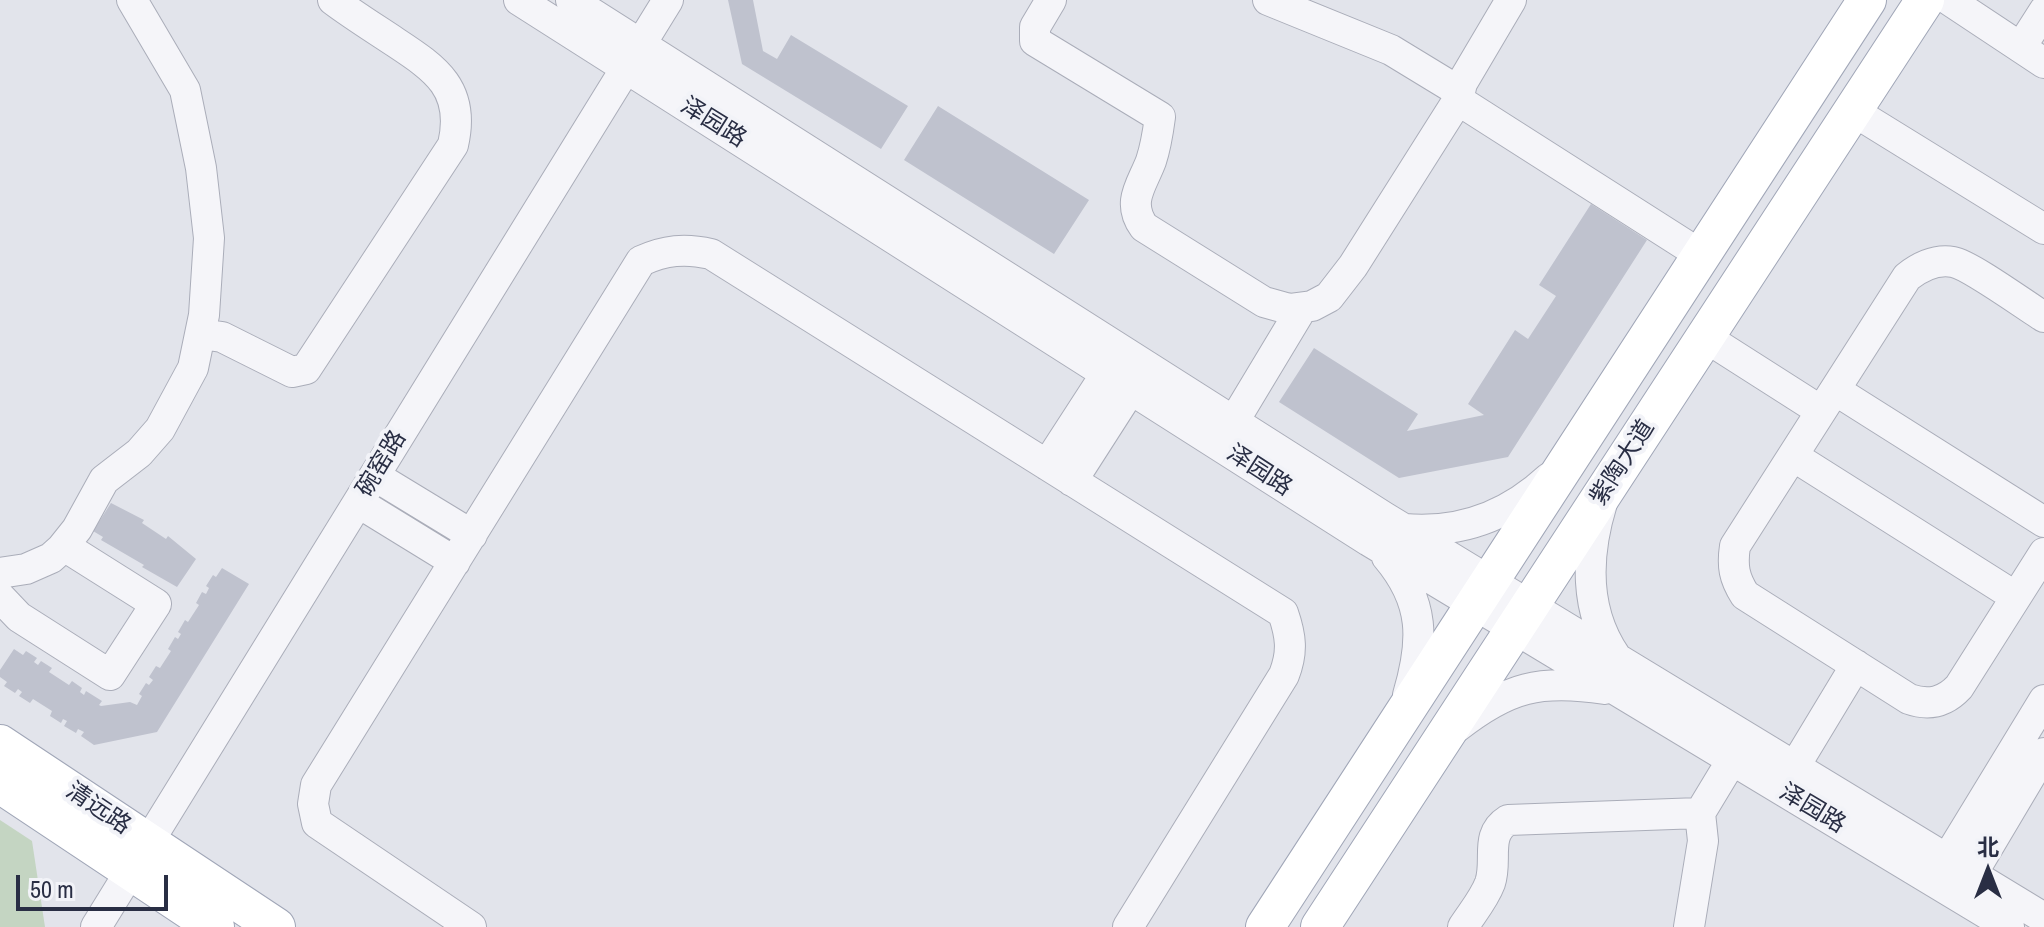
<!DOCTYPE html>
<meta charset="utf-8">
<style>
body{margin:0}
#map{position:relative;width:2044px;height:927px;overflow:hidden;background:#e2e4eb;font-family:"Archivo Narrow","Noto Sans SC",sans-serif}
canvas{display:block}
.north{position:absolute;left:1948px;top:831px;width:80px;height:80px;-webkit-text-stroke:6px #f2f3f8;paint-order:stroke;rotate:0deg;font-size:22px;font-weight:700;line-height:32px;text-align:center;color:#292e44}
.north::after{content:'';display:block;margin:auto;width:28px;height:36px;background:#292e44;clip-path:polygon(50% 0,100% 100%,50% 72%,0 100%)}
.scale{position:absolute;left:16px;top:875px;width:152px;height:36px;box-sizing:border-box;border:4px solid #292e44;border-top:0;padding-left:10px;font-size:24px;line-height:28px;white-space:nowrap;color:#292e44;-webkit-text-stroke:6px #f2f3f8;paint-order:stroke}
</style>
<div id="map">
<canvas width="2044" height="927"></canvas>
<div class="north">北</div>
<div class="scale">50 m</div>
</div>
<script>
const g = document.querySelector('canvas').getContext('2d');
g.lineJoin = 'round';
function fill(path, color) { g.fillStyle = color; g.fill(path, 'evenodd'); }
function trace(path, color, width, dash) { g.strokeStyle = color; g.lineWidth = width; g.lineCap = dash ? 'butt' : 'round'; g.setLineDash(dash || []); g.stroke(path); }
function write(font, color, halo, rows, align = 'center') {
  g.font = font + ' "Archivo Narrow","Noto Sans SC",sans-serif'; g.lineWidth = 8; g.setLineDash([]); g.textBaseline = 'middle'; g.strokeStyle = halo; g.fillStyle = color; for (const [text, x, y, turn = 0] of rows) {
    g.save(); g.translate(x, y); g.rotate((+turn || 0) * Math.PI / 180); g.textAlign = isNaN(turn) ? turn : align; if (halo) g.strokeText(text, 0, 0); g.fillText(text, 0, 0); g.restore();
  }
}
const green = new Path2D(`
 M 0,820 L 32,841 L 45,927 L 0,927 Z`);
const building = new Path2D(`
 M 728,0 L 753,0 L 763,51 L 777,59 L 791,35 L 908,106 L 881,149 L 742,64 Z
 M 938,106 L 1089,200 L 1054,254 L 904,160 Z
 M 1591,204 L 1647,240 L 1508,457 L 1399,478 L 1279,402 L 1314,348 L 1418,414 L 1407,431 L 1484,415 L 1468,404 L 1515,330 L 1528,339 L 1556,296 L 1539,285 Z
 M 111,503 L 144,520 L 142,523 L 166,539 L 168,536 L 196,559 L 177,587 L 142,567 L 144,565 L 101,540 L 103,537 L 93,531 Z
 M 222,568 L 249,584 L 157,732 L 94,745 L 81,736 L 84,732 L 78,729 L 76,733 L 64,726 L 67,721 L 63,719 L 61,723 L 50,716 L 52,711 L 33,699 L 30,703 L 19,696 L 22,692 L 18,689 L 15,693 L 4,686 L 7,682 L 0,677 L 0,670 L 14,649 L 23,655 L 26,651 L 37,658 L 34,662 L 38,665 L 41,661 L 52,668 L 49,672 L 69,685 L 72,681 L 82,688 L 80,692 L 84,695 L 86,691 L 102,701 L 99,705 L 101,706 L 130,702 L 137,705 L 142,696 L 139,694 L 146,683 L 149,685 L 153,680 L 149,677 L 156,666 L 160,668 L 171,651 L 168,649 L 175,637 L 178,639 L 181,634 L 178,632 L 185,620 L 188,622 L 199,605 L 196,603 L 202,592 L 206,594 L 209,588 L 206,586 L 213,575 L 216,577 Z`);
const minor = new Path2D(`
 M 519,0 L 1369,541 L 2009,927
 M 571,0 L 1384,517 L 2044,918
 M 1051,0 L 1035,27 L 1035,41 L 1160,117 C 1158,132 1156,146 1151,161 C 1142,185 1126,202 1144,227 L 1264,302 L 1289,309 L 1312,306 L 1329,297 L 1353,266 L 1458,100 L 1462,83 L 1511,0
 M 1268,0 L 1391,50 L 1460,92
 M 1949,0 L 2044,63
 M 2021,47 L 2044,11
 M 1458,100 L 1701,255
 M 1853,111 L 2044,229
 M 2044,317 C 2026,306 1970,265 1953,262 C 1936,259 1921,266 1907,277 L 1735,546 C 1732,566 1734,578 1745,595 L 1909,699 C 1929,706 1945,702 1959,687 L 2044,553
 M 201,334 L 222,337 L 292,372 L 306,369 L 453,145 C 466,89 436,69 395,42 C 374,28 353,15 333,0
 M 1705,337 L 1821,411
 M 1835,390 L 2044,522
 M 1234,421 L 1302,308
 M 1793,456 L 2016,597
 M 1047,465 L 1106,374
 M 375,476 L 472,535
 M 1072,481 L 1131,389
 M 359,503 L 455,562
 M 1602,503 C 1586,555 1584,611 1616,657
 M 1404,529 C 1460,534 1508,516 1549,478
 M 1387,557 C 1425,602 1424,641 1408,695
 M 0,573 L 26,569 L 51,558 L 61,549 L 77,529 L 104,480 L 139,453 L 160,429 L 193,368 L 204,315 L 209,238 L 201,168 L 185,90 L 132,0
 M 0,597 L 19,617 L 110,675 L 156,604 L 64,546
 M 1457,727 C 1508,687 1540,679 1605,689
 M 1795,766 L 1856,665
 M 1947,859 L 2044,700
 M 1972,874 L 2044,753
 M 96,927 L 668,0
 M 471,927 L 317,823 L 313,804 L 316,785 L 641,261 C 665,250 685,248 711,254 L 1283,613 C 1291,636 1293,652 1284,675 L 1128,927
 M 1463,927 C 1472,913 1484,899 1490,883 C 1498,860 1484,835 1508,820 L 1700,813 L 1732,760
 M 1689,927 L 1703,841 L 1700,813`);
const major = new Path2D(`
 M 0,744 L 276,927
 M 0,784 L 215,927
 M 1265,927 L 1867,0
 M 1320,927 L 1925,0`);
const streetNames = [
 ["泽园路",713,123,32],
 ["紫陶大道",1623,463,-57],
 ["碗窑路",382,464,-59],
 ["泽园路",1259,471,33],
 ["清远路",98,809,34],
 ["泽园路",1812,809,31]
];
fill(green, '#c4d5c2');
fill(building, '#bfc2ce');
trace(minor, '#aaadb9', 32);
trace(major, '#a0a6b7', 40);
trace(minor, '#f5f5f9', 30);
trace(major, '#fff', 38);
write('24px', '#292e44', '#f2f3f8', streetNames);
</script>
